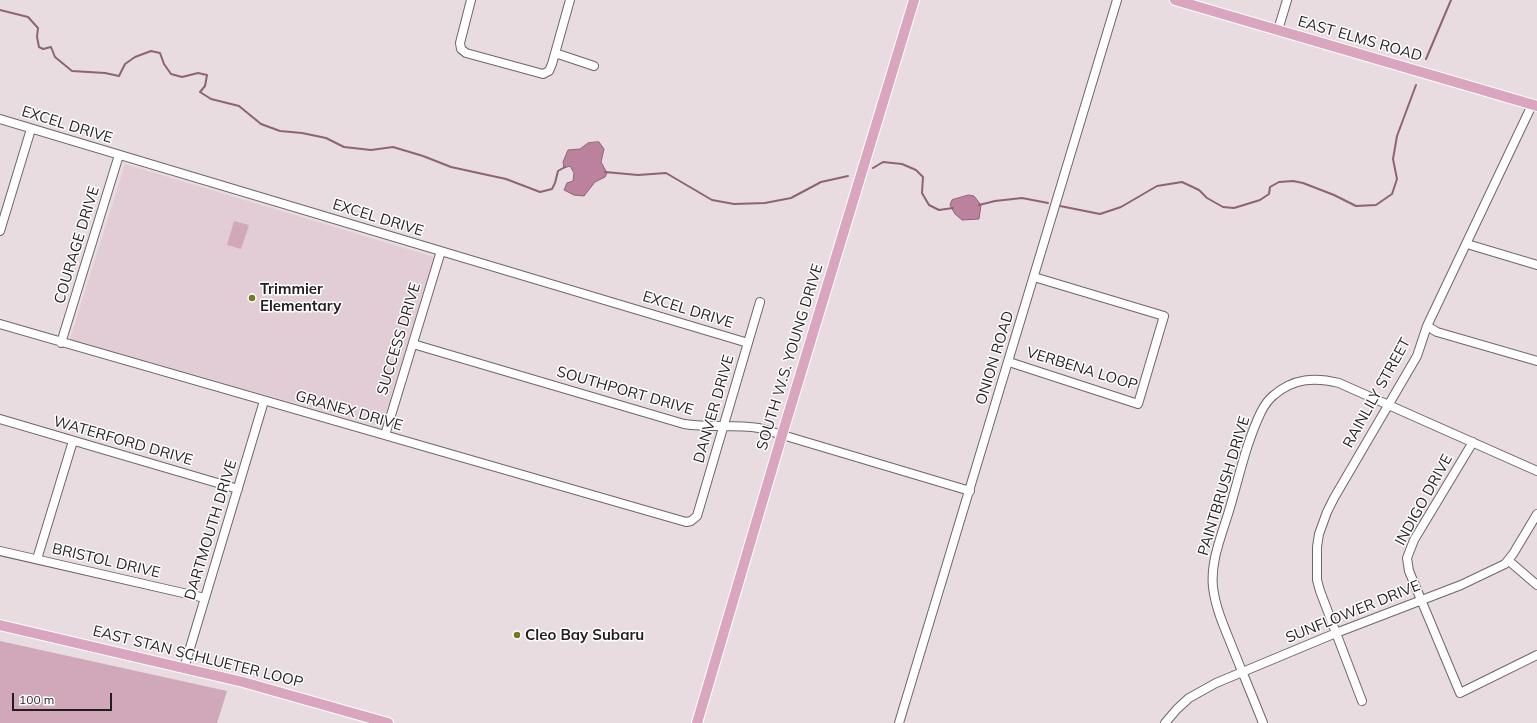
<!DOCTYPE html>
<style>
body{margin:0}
#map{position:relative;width:1537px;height:723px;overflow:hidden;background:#e8dce1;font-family:Mulish,sans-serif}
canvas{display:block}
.scale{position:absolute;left:12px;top:693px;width:100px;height:18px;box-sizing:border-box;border:2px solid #221d1f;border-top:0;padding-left:5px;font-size:12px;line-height:14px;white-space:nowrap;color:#221d1f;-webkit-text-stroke:3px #fff;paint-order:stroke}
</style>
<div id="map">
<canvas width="1537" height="723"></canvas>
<div class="scale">100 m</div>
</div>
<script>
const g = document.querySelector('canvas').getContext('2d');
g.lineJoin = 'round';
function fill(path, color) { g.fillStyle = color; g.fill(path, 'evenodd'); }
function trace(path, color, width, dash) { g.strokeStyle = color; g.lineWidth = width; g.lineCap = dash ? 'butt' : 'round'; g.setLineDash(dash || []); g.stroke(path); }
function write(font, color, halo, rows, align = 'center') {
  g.font = font + ' Mulish,sans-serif'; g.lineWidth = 3; g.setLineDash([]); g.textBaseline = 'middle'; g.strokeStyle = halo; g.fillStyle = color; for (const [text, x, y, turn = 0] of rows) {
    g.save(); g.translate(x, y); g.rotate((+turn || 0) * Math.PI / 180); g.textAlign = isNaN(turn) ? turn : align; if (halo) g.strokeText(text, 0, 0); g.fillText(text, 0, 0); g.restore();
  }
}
const built = new Path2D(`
 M 125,164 L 434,257 L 382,428 L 70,339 Z`);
const green = new Path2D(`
 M 234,221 L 249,225 L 241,249 L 227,245 Z
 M 0,641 L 227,691 L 217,723 L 0,723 Z`);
const water = new Path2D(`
 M 599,142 L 604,149 L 601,162 L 607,173 L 605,177 L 595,182 L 584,196 L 574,195 L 564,190 L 567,183 L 573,181 L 574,173 L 570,166 L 564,168 L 563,162 L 568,150 L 580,149 L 588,143 Z
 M 969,195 L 974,196 L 981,205 L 979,219 L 962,220 L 955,214 L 950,205 L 952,200 Z`);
const stream = new Path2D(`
 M 0,10 L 28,17 L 38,28 L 37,37 L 39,47 L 43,49 L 51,47 L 55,57 L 72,71 L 105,73 L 119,76 L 125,64 L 135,57 L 151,51 L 160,53 L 164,64 L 171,74 L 182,77 L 198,73 L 207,75 L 205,86 L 200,92 L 211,99 L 239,106 L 261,124 L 280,131 L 302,133 L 326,138 L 344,147 L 371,150 L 393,147 L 423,156 L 451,167 L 506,179 L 540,192 L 552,189 L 555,183 L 558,171 L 565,167
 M 1426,59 L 1451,0
 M 873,168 L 883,162 L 902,164 L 916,170 L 923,177 L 922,193 L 929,205 L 939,210 L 953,208
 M 605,172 L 638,175 L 666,173 L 712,200 L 734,204 L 765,203 L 791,198 L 821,182 L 848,176
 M 979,205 L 995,201 L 1022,198 L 1048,203
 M 1060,206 L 1100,214 L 1121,207 L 1157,186 L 1182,182 L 1199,190 L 1207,198 L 1223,207 L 1234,208 L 1260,200 L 1269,194 L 1270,187 L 1279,182 L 1293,181 L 1303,183 L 1334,195 L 1356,206 L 1376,205 L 1392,194 L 1397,179 L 1393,159 L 1397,136 L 1416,85`);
const minor = new Path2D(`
 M 471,0 L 460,43 L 461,49 L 466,53 L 543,74 L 549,71 L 552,64 L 570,0
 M 1278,30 L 1287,0
 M 555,53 L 594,66
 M 0,119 L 748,343
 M 0,231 L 31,129
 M 1467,244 L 1537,265
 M 0,324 L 686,522 L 691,521 L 697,516 L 760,302
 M 1427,326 L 1437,332 L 1537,361
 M 61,343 L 119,155
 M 413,344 L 684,424 C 709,428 734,424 759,428 L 970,491
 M 1009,362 L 1138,404 L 1164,316 L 1034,277
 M 0,419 L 238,489
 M 385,435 L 441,251
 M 1473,442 L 1414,540 L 1407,558 L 1409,571 L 1460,693 L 1537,655
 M 0,551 L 205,598
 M 37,559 L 73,441
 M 1509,561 L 1537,585
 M 184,668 L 264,401
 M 1362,701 L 1320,591 L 1317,580 L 1317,547 L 1319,534 L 1327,512 L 1334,498 L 1417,356 L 1427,326 L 1532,105
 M 899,723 L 1117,0
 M 1165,723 L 1177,709 L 1189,698 L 1216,683 L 1336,633 L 1461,585 L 1505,564 L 1513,554 L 1537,514
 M 1263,723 C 1252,695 1240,667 1229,639 C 1222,622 1215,605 1213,587 C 1210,559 1224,530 1231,504 C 1240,473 1247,441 1261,412 C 1264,406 1269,399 1274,395 C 1294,378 1315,377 1339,383 L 1537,471`);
const major = new Path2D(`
 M 1175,0 L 1537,106
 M 0,625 L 243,682 L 388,723
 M 697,723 L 782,435 L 914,0`);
const markers = [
 [252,298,4,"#747a23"],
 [517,635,4,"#747a23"]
];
const streetNames = [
 ["EAST ELMS ROAD",1360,39,16],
 ["EXCEL DRIVE",67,125,17],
 ["EXCEL DRIVE",378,218,17],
 ["COURAGE DRIVE",77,245,-73],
 ["EXCEL DRIVE",688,310,17],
 ["SUCCESS DRIVE",399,339,-73],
 ["SOUTH W.S. YOUNG DRIVE",790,357,-73],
 ["ONION ROAD",995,358,-73],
 ["VERBENA LOOP",1082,369,17],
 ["SOUTHPORT DRIVE",625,391,16],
 ["RAINLILY STREET",1377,393,-61],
 ["DANVER DRIVE",714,409,-74],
 ["GRANEX DRIVE",349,411,16],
 ["WATERFORD DRIVE",123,441,16],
 ["PAINTBRUSH DRIVE",1224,486,-73],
 ["INDIGO DRIVE",1424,500,-61],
 ["DARTMOUTH DRIVE",211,530,-73],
 ["BRISTOL DRIVE",106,561,13],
 ["SUNFLOWER DRIVE",1353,612,-22],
 ["EAST STAN SCHLUETER LOOP",198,657,14]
];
const poiNames = [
 ["Trimmier",260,289],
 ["Elementary",260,306],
 ["Cleo Bay Subaru",525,635]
];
fill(built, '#e2cdd6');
fill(green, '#d1a8ba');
fill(water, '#bc819c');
trace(water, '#8e6376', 1);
trace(stream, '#8e6376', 2);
trace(minor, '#6f6569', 10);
trace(major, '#fff', 12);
trace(minor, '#fff', 8);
trace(major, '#daa6bf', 10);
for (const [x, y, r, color] of markers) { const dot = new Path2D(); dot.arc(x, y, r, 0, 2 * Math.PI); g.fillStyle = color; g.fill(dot); trace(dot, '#fff', 1.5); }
write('15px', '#221d1f', '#fff', streetNames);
write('bold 15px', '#221d1f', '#fff', poiNames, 'left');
</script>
